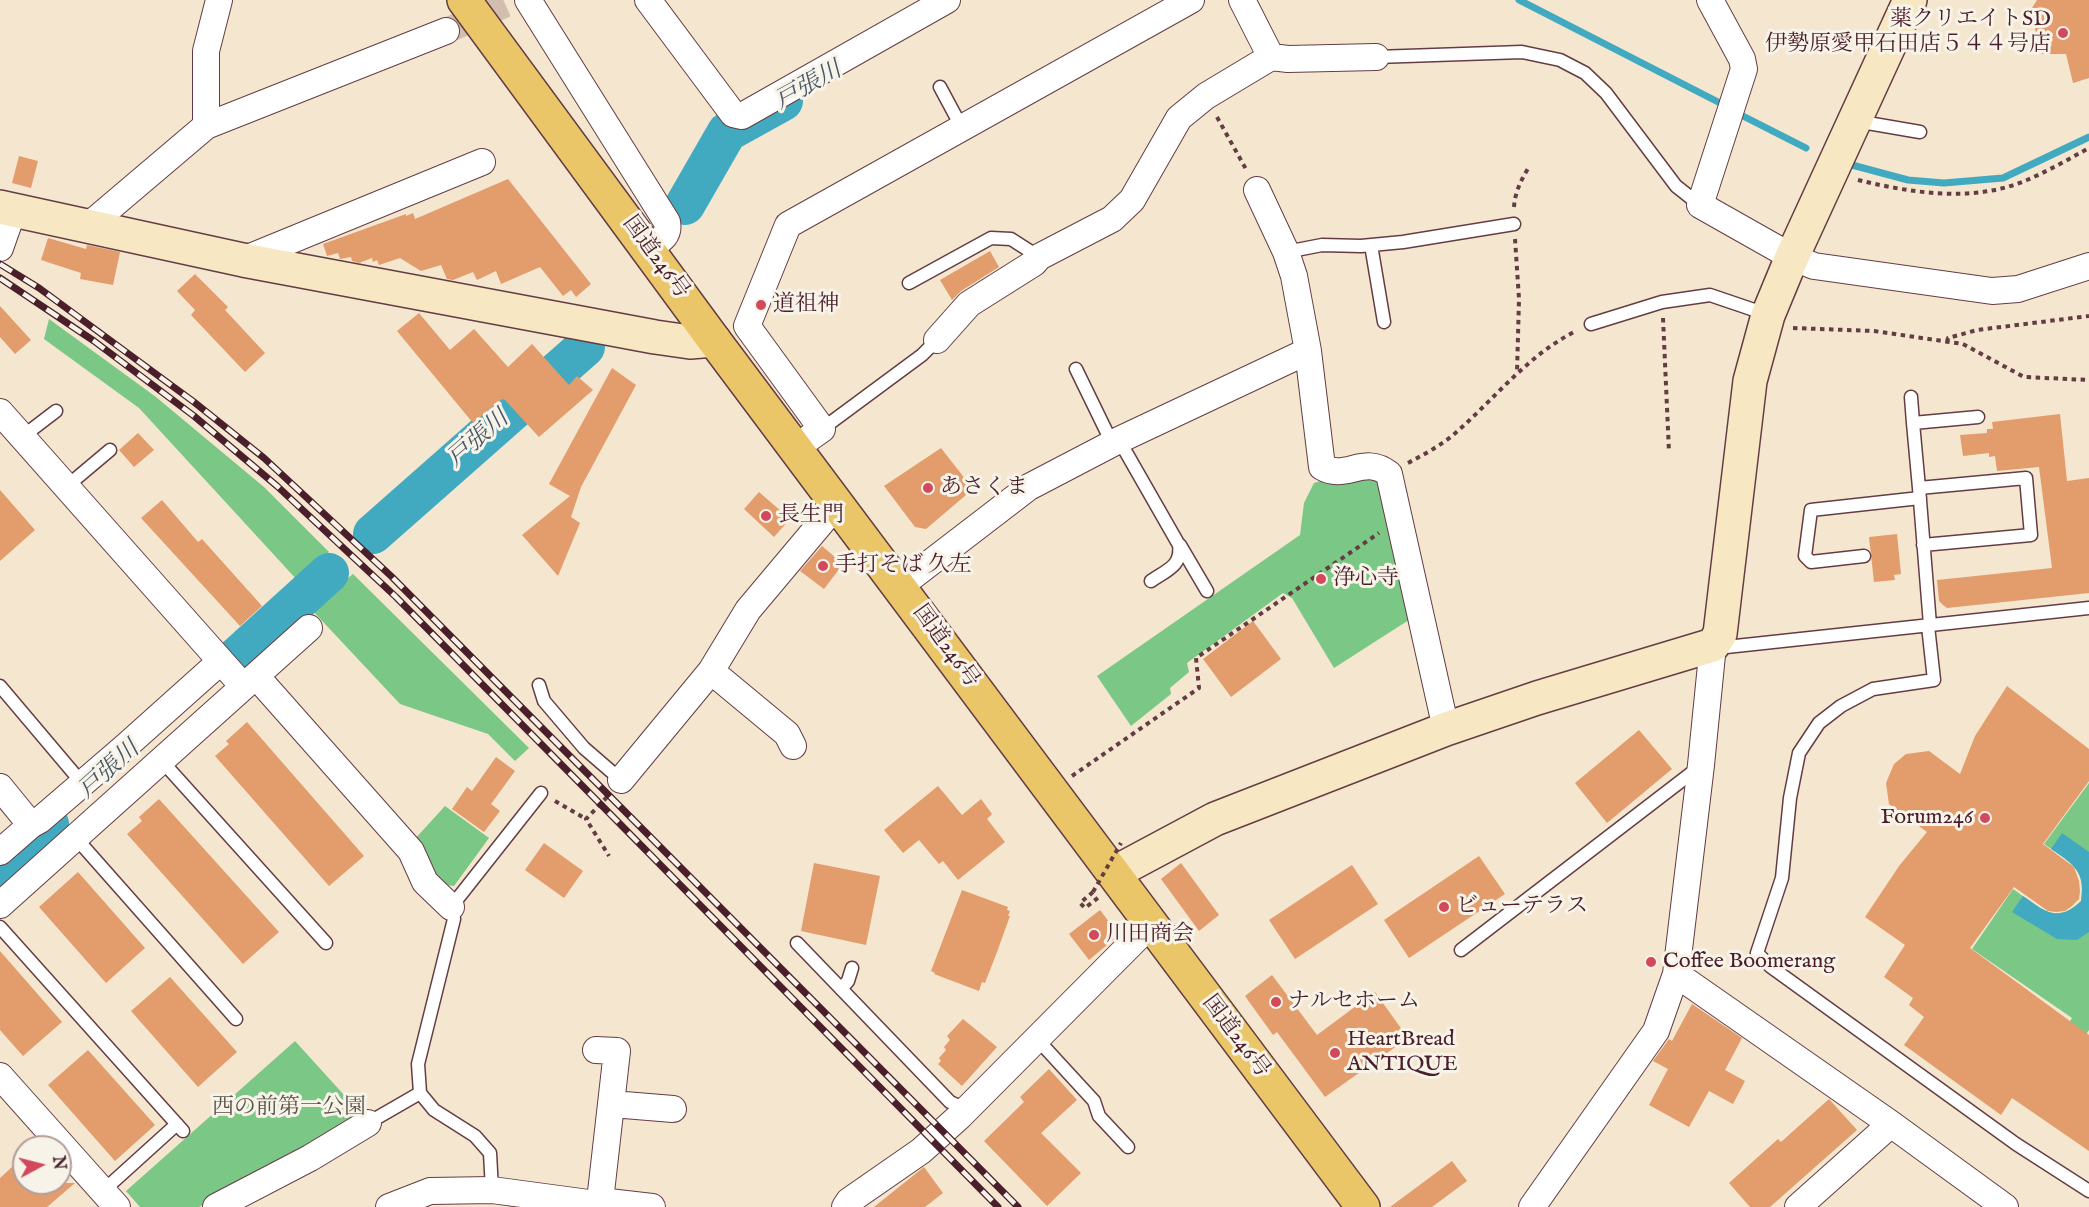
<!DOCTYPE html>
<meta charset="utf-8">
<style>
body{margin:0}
#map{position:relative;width:2089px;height:1207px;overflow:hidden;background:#f4e6cf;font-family:"IM FELL English",serif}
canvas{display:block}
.north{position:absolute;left:12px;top:1135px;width:60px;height:60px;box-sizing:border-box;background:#f7f3e8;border:2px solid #b29e9c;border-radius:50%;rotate:83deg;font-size:16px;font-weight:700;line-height:24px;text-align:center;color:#4a1f2b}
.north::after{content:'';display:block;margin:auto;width:21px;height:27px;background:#d1495b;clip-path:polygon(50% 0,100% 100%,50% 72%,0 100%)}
</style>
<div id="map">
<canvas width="2089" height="1207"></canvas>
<div class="north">N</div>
</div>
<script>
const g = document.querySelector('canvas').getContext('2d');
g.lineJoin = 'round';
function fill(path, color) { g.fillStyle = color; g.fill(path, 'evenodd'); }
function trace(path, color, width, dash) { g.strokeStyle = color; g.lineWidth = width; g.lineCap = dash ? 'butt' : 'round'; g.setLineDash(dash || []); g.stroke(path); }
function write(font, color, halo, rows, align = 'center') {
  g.font = font + ' "IM FELL English","Noto Serif JP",serif'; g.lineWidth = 6; g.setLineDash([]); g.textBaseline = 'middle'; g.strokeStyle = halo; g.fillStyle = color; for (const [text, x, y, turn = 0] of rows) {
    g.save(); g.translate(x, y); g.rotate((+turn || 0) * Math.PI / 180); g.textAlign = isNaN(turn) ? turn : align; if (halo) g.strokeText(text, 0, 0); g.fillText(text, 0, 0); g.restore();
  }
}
const green = new Path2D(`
 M 49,319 L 156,397 L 264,487 L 329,552 L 298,581 L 139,408 L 44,339 Z
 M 1360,468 L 1376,474 L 1412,618 L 1334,668 L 1292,598 L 1283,593 L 1187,663 L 1189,672 L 1170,688 L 1171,694 L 1131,726 L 1097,676 L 1300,535 L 1304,503 L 1314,483 Z
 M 353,574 L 529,748 L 515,761 L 488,734 L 400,704 L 311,609 Z
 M 2089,783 L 2089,1030 L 2056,1078 L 2041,1068 L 2072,1018 L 1972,949 L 2013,889 C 2038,906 2054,927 2081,901 C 2087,867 2068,861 2044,844 Z
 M 445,806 L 489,838 L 454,886 L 440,884 L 414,840 Z
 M 295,1041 L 364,1117 L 309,1149 L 199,1207 L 140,1207 L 126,1191 Z`);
const water = new Path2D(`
 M 2062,833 L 2089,852 L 2089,932 L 2077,940 L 2057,939 L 2012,912 L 2023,896 C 2045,911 2057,924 2081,901 C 2086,871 2073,864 2051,849 Z`);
const stream = new Path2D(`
 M 1519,0 L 1722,104
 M 1737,113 L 1806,148
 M 1852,165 L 1908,180 L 1944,183 L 2003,178 L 2089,137`);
const river = new Path2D(`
 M 685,205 L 727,132 L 783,101
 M 373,534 L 585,347
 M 230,663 L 329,573
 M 0,869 L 49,824`);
const building = new Path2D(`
 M 2037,0 L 2089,0 L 2089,78 L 2073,83 L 2066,54 L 2042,54 L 2030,11 Z
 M 19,156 L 38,161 L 31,188 L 12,183 Z
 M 508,179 L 591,284 L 576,297 L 571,290 L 563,296 L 540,267 L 501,284 L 496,271 L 477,280 L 473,272 L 453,280 L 447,279 L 441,265 L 421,271 L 400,258 L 379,265 L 377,260 L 373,262 L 372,258 L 359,263 L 352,261 L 351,257 L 340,259 L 338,253 L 327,256 L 323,244 L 406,214 L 406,216 L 413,213 L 415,219 Z
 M 48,238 L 86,249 L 87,245 L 120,252 L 113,285 L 80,279 L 81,273 L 41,260 Z
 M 990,251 L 999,267 L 961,291 L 952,300 L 940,280 Z
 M 195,274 L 228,307 L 225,310 L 265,353 L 245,372 L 191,315 L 195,310 L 177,291 Z
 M 0,306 L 31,340 L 15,354 L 0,337 Z
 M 419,313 L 450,350 L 474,329 L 508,367 L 532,344 L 569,385 L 577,376 L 593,390 L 539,437 L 505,400 L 502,399 L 473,423 L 397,331 Z
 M 612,368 L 636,385 L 581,487 L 571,517 L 580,523 L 558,576 L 522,535 L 570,496 L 549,484 Z
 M 2060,414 L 2067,481 L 2089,478 L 2089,593 L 1947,608 L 1943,605 L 1939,601 L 1937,580 L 2052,568 L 2039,467 L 1997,471 L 1995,456 L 1989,457 L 1989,453 L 1963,456 L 1960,435 L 1987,433 L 1987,429 L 1993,429 L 1992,422 Z
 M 138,433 L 154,450 L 134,467 L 119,450 Z
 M 941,448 L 973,489 L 926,529 L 915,527 L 884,486 Z
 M 0,490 L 35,530 L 0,561 Z
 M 759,492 L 790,519 L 774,537 L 744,509 Z
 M 162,500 L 198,542 L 202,539 L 262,606 L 240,626 L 141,518 Z
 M 1897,534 L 1901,574 L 1894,575 L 1895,580 L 1874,582 L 1869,537 Z
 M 822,546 L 843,564 L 824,589 L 800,571 Z
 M 1253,621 L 1281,659 L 1231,697 L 1203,659 Z
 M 2007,686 L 2089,749 L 2089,781 L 2043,844 L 2074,867 L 2079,881 L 2080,891 L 2079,899 L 2072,906 L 2065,911 L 2056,912 L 2048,911 L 2014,887 L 1970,948 L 2089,1035 L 2089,1151 L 2012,1098 L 2001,1115 L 1904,1045 L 1924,1017 L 1909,1005 L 1913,998 L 1884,977 L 1905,945 L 1865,917 L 1899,866 L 1927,832 L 1889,804 L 1886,783 L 1894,764 L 1906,754 L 1929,751 L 1960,774 L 1975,736 Z
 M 247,722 L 364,856 L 329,886 L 215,756 L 229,744 L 226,741 Z
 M 1639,730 L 1672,769 L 1607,823 L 1575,783 Z
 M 496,757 L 515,771 L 491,804 L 500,811 L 484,832 L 452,809 L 467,787 L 472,791 Z
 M 938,786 L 962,815 L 981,799 L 992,814 L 987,819 L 1005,842 L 958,880 L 943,861 L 939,864 L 919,840 L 903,853 L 884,830 Z
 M 159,799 L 279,932 L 243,964 L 127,834 L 142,821 L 139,817 Z
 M 544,843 L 583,871 L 564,898 L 525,870 Z
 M 1479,856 L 1505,894 L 1409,958 L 1384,920 Z
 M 814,863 L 880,876 L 866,945 L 801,931 Z
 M 1181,863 L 1219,915 L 1199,931 L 1161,879 Z
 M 1352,865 L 1378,904 L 1295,959 L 1269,920 Z
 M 78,872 L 145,948 L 106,983 L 39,907 Z
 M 962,890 L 1008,907 L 1007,910 L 1010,911 L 1008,916 L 1010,916 L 997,952 L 985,983 L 982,982 L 979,991 L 934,974 L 935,973 L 931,971 Z
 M 1100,910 L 1119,935 L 1089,960 L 1069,934 Z
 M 0,951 L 62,1022 L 23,1056 L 0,1030 Z
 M 1272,975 L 1317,1035 L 1375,992 L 1408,1038 L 1325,1097 L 1277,1032 L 1273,1035 L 1245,996 Z
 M 170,977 L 237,1052 L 198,1087 L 131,1011 Z
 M 1692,1004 L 1742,1038 L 1725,1070 L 1745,1081 L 1733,1104 L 1709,1091 L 1689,1127 L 1649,1105 L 1668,1069 L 1653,1061 L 1669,1039 L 1672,1041 Z
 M 963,1019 L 997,1047 L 962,1086 L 938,1064 L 941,1061 L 939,1058 L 946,1050 L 944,1047 L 950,1040 L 947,1036 Z
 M 88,1050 L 155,1125 L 115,1161 L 48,1085 Z
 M 1049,1069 L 1077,1100 L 1041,1133 L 1081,1173 L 1047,1206 L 984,1141 L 1024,1102 L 1020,1097 Z
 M 1829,1099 L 1857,1130 L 1770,1207 L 1750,1207 L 1729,1183 L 1778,1139 L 1781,1142 Z
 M 24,1156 L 24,1183 L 75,1183 L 47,1207 L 0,1207 L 0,1178 Z
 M 1452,1161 L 1467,1181 L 1432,1207 L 1390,1207 Z
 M 924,1167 L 943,1193 L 925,1207 L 874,1207 Z`);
const streetTunnel = new Path2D(`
 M 446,31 L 515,0`);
const path = new Path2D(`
 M 1217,117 L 1247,171
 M 1858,180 C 1912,193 1974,203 2027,180 C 2048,171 2069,159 2089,148
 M 1514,207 C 1515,192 1521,180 1529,167
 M 1515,239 L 1519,299 L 1517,372
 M 1663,318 L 1669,452
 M 1793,328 L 1874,331 L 1963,344 L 2024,377 L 2089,380
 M 1947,342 L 1948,338 L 1977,330 L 2089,316
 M 1408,463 C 1423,455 1438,447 1452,436 C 1493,401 1526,356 1576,331
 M 1072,776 L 1199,688 L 1196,658 L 1379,533
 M 607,797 L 586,819 L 609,856
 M 555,801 L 586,819
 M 1093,892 L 1080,903 L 1085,908 L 1099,897`);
const lane = new Path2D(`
 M 1376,57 L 1522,52 L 1560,60 L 1585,73 L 1606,93 L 1676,186 L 1700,205
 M 940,87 L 962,128
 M 1856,121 L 1920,132
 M 1371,245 L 1384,322
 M 1286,252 L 1322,245 L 1361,246 L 1403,242 L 1514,224
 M 909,283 L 991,238 L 1011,239 L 1039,257
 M 1591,324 L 1662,302 L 1710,295 L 1766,314
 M 1076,369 L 1112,443
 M 1911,397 L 1913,423
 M 822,429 L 922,355 L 937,340
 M 22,437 L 56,411
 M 1119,440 L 1179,545 C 1182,566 1167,570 1151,581
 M 66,487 L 110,450
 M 1919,488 L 1913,423 L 1978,417
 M 1180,545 L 1207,591
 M 1923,545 L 2031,535 L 2026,478 L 1919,488 L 1930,625
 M 1864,556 L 1811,562 L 1805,556 L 1811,510 L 1920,498
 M 1928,626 L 1934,680 L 1873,689 L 1841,706 L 1819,723 L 1799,753 L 1790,798 L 1782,878 L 1757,953 L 1771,967 L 2016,1144 L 2089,1191
 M 1717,648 L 2089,608
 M 539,685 L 544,701 L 584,748 L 621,780
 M 0,686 L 82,783
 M 161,760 L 326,943
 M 75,837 L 236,1019
 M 0,927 L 183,1131
 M 797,943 L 950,1102 L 966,1109
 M 1461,950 L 1698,768
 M 841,989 L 848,981 L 852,968
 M 1037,1039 L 1094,1101 L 1099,1116 L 1128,1147
 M 368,1123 L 420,1093
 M 492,1190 L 490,1153 L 475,1136 L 434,1110 L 420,1093 L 418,1064 L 454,919 L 451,907 L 541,793
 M 103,1191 L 177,1124`);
const street = new Path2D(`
 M 528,0 L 667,222 C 670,237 659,241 648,248
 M 648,0 L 733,114 L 742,116 L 947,0
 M 1710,0 L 1742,59 L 1744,69 L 1700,205 L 1792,257 L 1814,266 L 1992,291 L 2018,289 L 2089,266
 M 1271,57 L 1288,59 L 1376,57
 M 206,126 L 206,51 L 219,0
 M 87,227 L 206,126 L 446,31
 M 0,248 L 13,211
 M 243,260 L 482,162
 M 937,340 L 969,304 L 1034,263 L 1039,257 L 1112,219 L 1132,200 L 1179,118 L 1206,96 L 1271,57 L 1242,0
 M 1308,351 L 1322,467 C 1346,481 1364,454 1389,474 L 1446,729
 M 0,412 L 243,686
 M 795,448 L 822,429 L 747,326 L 788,225 L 1191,0
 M 900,586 L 1029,487 L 1119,440 L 1308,351 L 1294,276 L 1286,252 L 1257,190
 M 711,671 L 787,734 L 793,746
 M 256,676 L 411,851 L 425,882 L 451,907
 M 621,780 L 711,671 L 748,610 L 837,504
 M 0,787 L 31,825 L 0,852
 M 31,825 L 40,820 L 126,746 L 221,661
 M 0,905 L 309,628
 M 1676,974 L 1891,1124 L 2005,1207
 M 596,1050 L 617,1051 L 600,1201
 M 0,1076 L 117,1207
 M 612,1104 L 673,1109
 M 216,1207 L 310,1158 L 368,1123
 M 389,1207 L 430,1191 L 492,1190 L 596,1204 L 600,1201 L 652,1207
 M 845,1207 L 849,1201 L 921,1151 L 960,1116 L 1150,925
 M 1532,1207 L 1656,1031 L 1676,974 L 1701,765 L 1713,645
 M 1798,1207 L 1891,1124`);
const secondary = new Path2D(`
 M 0,207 L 243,260 L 655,337 L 690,342 L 714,340
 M 1114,873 L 1215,819 L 1446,729 L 1537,698 L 1713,645 L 1720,634 L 1750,381 L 1768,315 L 1792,257 L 1910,0`);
const highway = new Path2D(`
 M 464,0 L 714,340 L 1363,1207`);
const rail = new Path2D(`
 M 0,264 L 39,288 L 194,402 L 264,458 L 391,576 L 1018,1207
 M 0,278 L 94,341 L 194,416 L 277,486 L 396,597 L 998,1207`);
const pathBridge = new Path2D(`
 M 1093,892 L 1121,843`);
const markers = [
 [2063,33,6,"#d1495b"],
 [761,305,6,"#d1495b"],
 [928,488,6,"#d1495b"],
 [766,516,6,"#d1495b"],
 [823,566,6,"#d1495b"],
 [1321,579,6,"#d1495b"],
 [1985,818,6,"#d1495b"],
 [1444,907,6,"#d1495b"],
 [1094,935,6,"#d1495b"],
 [1651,962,6,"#d1495b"],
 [1276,1002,6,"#d1495b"],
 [1335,1053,6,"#d1495b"]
];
const poiNames = [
 ["薬クリエイトSD",2051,20,"right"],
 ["伊勢原愛甲石田店５４４号店",2051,45,"right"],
 ["道祖神",773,305],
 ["あさくま",940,488],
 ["長生門",778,516],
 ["手打そば 久左",835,566],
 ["浄心寺",1333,579],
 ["Forum246",1973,818,"right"],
 ["ビューテラス",1456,907],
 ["川田商会",1106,935],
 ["Coffee Boomerang",1663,962],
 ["ナルセホーム",1288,1002],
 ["HeartBread",1347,1040],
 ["ANTIQUE",1347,1065]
];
const streetNames = [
 ["国道246号",655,258,54],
 ["国道246号",945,647,54],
 ["国道246号",1235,1037,53]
];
const parkNames = [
 ["西の前第一公園",289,1108]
];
const waterNames = [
 ["戸張川",809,87,-29],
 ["戸張川",479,440,-41],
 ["戸張川",110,771,-42]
];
fill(green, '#7bc785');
fill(water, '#41aac1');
trace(stream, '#41aac1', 7);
trace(river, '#41aac1', 40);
fill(building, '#e39c6b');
trace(streetTunnel, '#d2beae', 26, [26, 13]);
trace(lane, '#643d44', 15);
trace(street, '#643d44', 28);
trace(secondary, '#643d44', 36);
trace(highway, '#643d44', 36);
trace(path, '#643d44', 4, [4.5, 4.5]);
trace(lane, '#fff', 12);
trace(street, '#fff', 26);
trace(secondary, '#f7e8c3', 33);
trace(highway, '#eac669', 33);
trace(rail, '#4a1f2b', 7);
trace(rail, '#f7f3e8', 4.5, [14]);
trace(pathBridge, '#643d44', 4, [4.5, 4.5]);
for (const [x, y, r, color] of markers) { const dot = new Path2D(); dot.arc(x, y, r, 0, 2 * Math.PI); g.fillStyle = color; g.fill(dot); trace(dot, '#f7f3e8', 2); }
write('22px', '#4a1f2b', '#f7f3e8', poiNames, 'left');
write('22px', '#4a1f2b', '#f7f3e8', streetNames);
write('22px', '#595146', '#f7f3e8', parkNames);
write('italic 24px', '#465767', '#f7f3e8', waterNames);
</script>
